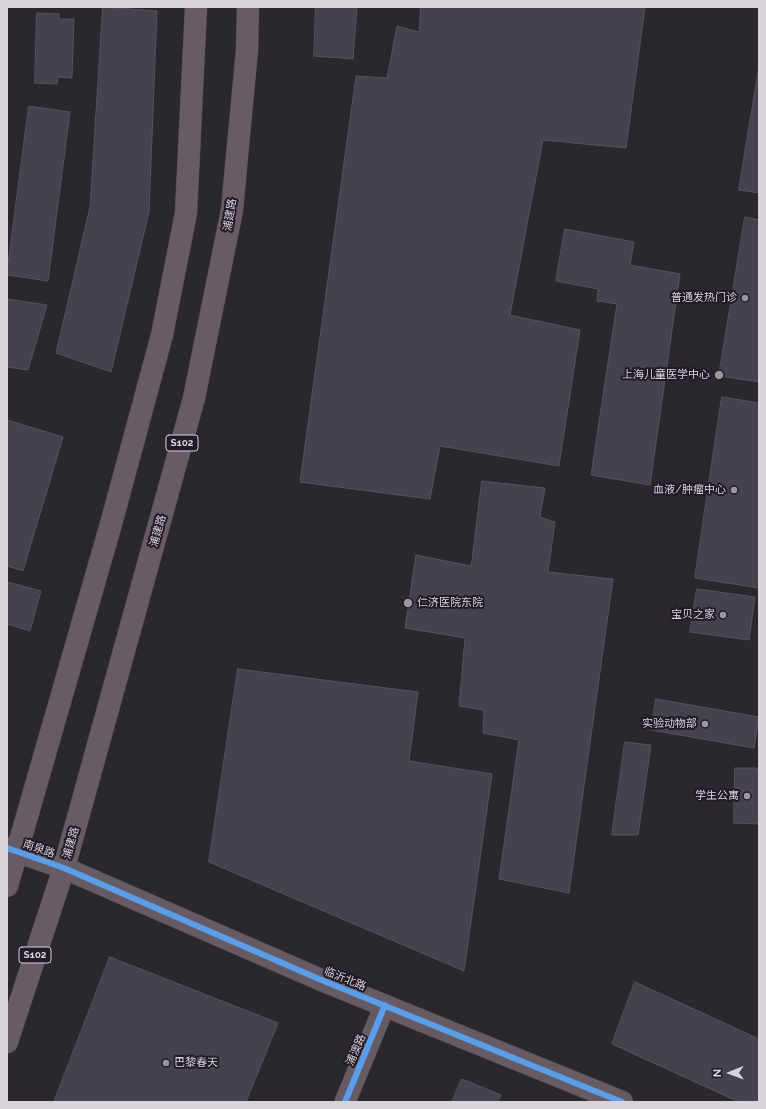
<!DOCTYPE html>
<meta charset="utf-8">
<style>
body{margin:0}
#map{position:relative;width:766px;height:1109px;overflow:hidden;background:#2b272e;font-family:Raleway,sans-serif}
canvas{display:block}
.frame{position:absolute;inset:0;border:8px solid #d9d4dc;pointer-events:none}
.north{position:absolute;left:710px;top:1053px;width:40px;height:40px;-webkit-text-stroke:3px #221b27;paint-order:stroke;rotate:269deg;font-size:11px;font-weight:700;line-height:16px;text-align:center;color:#d9d4dc}
.north::after{content:'';display:block;margin:auto;width:14px;height:18px;background:#d9d4dc;clip-path:polygon(50% 0,100% 100%,50% 72%,0 100%)}
</style>
<div id="map">
<canvas width="766" height="1109"></canvas>
<div class="frame"></div>
<div class="north">N</div>
</div>
<script>
const g = document.querySelector('canvas').getContext('2d');
g.lineJoin = 'round';
function fill(path, color) { g.fillStyle = color; g.fill(path, 'evenodd'); }
function trace(path, color, width, dash) { g.strokeStyle = color; g.lineWidth = width; g.lineCap = dash ? 'butt' : 'round'; g.setLineDash(dash || []); g.stroke(path); }
function write(font, color, halo, rows, align = 'center') {
  g.font = font + ' Raleway,"Noto Sans SC",sans-serif'; g.lineWidth = 4; g.setLineDash([]); g.textBaseline = 'middle'; g.strokeStyle = halo; g.fillStyle = color; for (const [text, x, y, turn = 0] of rows) {
    g.save(); g.translate(x, y); g.rotate((+turn || 0) * Math.PI / 180); g.textAlign = isNaN(turn) ? turn : align; if (halo) g.strokeText(text, 0, 0); g.fillText(text, 0, 0); g.restore();
  }
}
const building = new Path2D(`
 M 103,7 L 157,11 L 149,212 L 111,372 L 56,353 L 90,207 Z
 M 316,7 L 357,7 L 353,59 L 314,56 Z
 M 421,7 L 645,7 L 626,148 L 543,140 L 510,315 L 580,330 L 559,466 L 440,446 L 430,499 L 300,482 L 356,76 L 387,78 L 397,26 L 419,32 Z
 M 37,13 L 59,14 L 59,19 L 74,19 L 72,78 L 58,77 L 57,84 L 35,83 Z
 M 759,66 L 759,193 L 739,190 Z
 M 29,106 L 70,112 L 48,281 L 7,275 Z
 M 745,217 L 759,220 L 759,382 L 719,376 Z
 M 565,229 L 634,242 L 630,265 L 680,274 L 650,485 L 591,475 L 617,304 L 597,301 L 598,289 L 556,281 Z
 M 7,299 L 47,305 L 28,370 L 7,367 Z
 M 722,397 L 759,403 L 759,588 L 695,578 Z
 M 7,420 L 63,437 L 23,571 L 7,566 Z
 M 482,481 L 545,488 L 540,517 L 555,522 L 548,572 L 613,579 L 569,893 L 499,879 L 519,740 L 483,733 L 484,710 L 459,706 L 465,638 L 405,628 L 416,555 L 471,566 Z
 M 7,582 L 41,591 L 30,631 L 7,624 Z
 M 697,589 L 755,597 L 749,640 L 690,632 Z
 M 238,669 L 418,692 L 409,761 L 492,774 L 464,971 L 209,862 Z
 M 656,699 L 759,717 L 754,748 L 651,730 Z
 M 625,742 L 651,745 L 638,835 L 612,835 Z
 M 735,768 L 759,768 L 759,824 L 734,823 Z
 M 110,957 L 278,1023 L 246,1102 L 54,1102 Z
 M 635,982 L 759,1039 L 759,1102 L 739,1102 L 612,1044 Z
 M 462,1079 L 501,1095 L 498,1102 L 452,1102 Z`);
const minor = new Path2D(`
 M 345,1102 L 385,1005`);
const tertiary = new Path2D(`
 M 7,848 L 64,868 L 319,979 L 622,1102`);
const primary = new Path2D(`
 M 7,886 L 111,524 L 162,335 L 186,213 L 196,7
 M 7,1042 L 64,868 L 194,398 L 232,210 L 247,50 L 248,7`);
const cycleway = new Path2D(`
 M 7,848 L 64,868 L 319,979 L 622,1102
 M 345,1102 L 385,1005`);
const markers = [
 [745,298,4,"#9c979f"],
 [719,375,5,"#9c979f"],
 [734,490,4,"#9c979f"],
 [408,603,5,"#9c979f"],
 [723,615,4,"#9c979f"],
 [705,724,4,"#9c979f"],
 [747,796,4,"#9c979f"],
 [166,1063,4,"#9c979f"]
];
const shields = [
 [182,443,32],
 [35,955,32]
];
const shieldNames = [
 ["S102",182,443],
 ["S102",35,955]
];
const streetNames = [
 ["浦建路",230,215,-81],
 ["浦建路",158,531,-74],
 ["浦建路",71,843,-74],
 ["南泉路",39,849,19],
 ["临沂北路",345,979,22],
 ["浦澳路",356,1050,-67]
];
const poiNames = [
 ["普通发热门诊",737,298],
 ["上海儿童医学中心",710,375],
 ["血液/肿瘤中心",726,490],
 ["仁济医院东院",417,603,"left"],
 ["宝贝之家",715,615],
 ["实验动物部",697,724],
 ["学生公寓",739,796],
 ["巴黎春天",174,1063,"left"]
];
fill(building, '#44424d');
trace(building, '#555359', 1);
trace(minor, '#474449', 22);
trace(tertiary, '#474449', 23);
trace(primary, '#474449', 23);
trace(minor, '#665b64', 21);
trace(tertiary, '#665b64', 22);
trace(primary, '#675b65', 22);
trace(cycleway, '#5a9eea', 6);
for (const [x, y, r, color] of markers) { const dot = new Path2D(); dot.arc(x, y, r, 0, 2 * Math.PI); g.fillStyle = color; g.fill(dot); trace(dot, '#221b27', 1.5); }
for (const [x, y, w] of shields) { const box = new Path2D(); box.roundRect(x - w / 2, y - 8, w, 16, 3); g.fillStyle = '#221b27'; g.fill(box); trace(box, '#d9d4dc', 1); }
write('bold 10px', '#d9d4dc', null, shieldNames);
write('11px', '#d9d4dc', '#221b27', streetNames);
write('11px', '#d9d4dc', '#221b27', poiNames, 'right');
</script>
